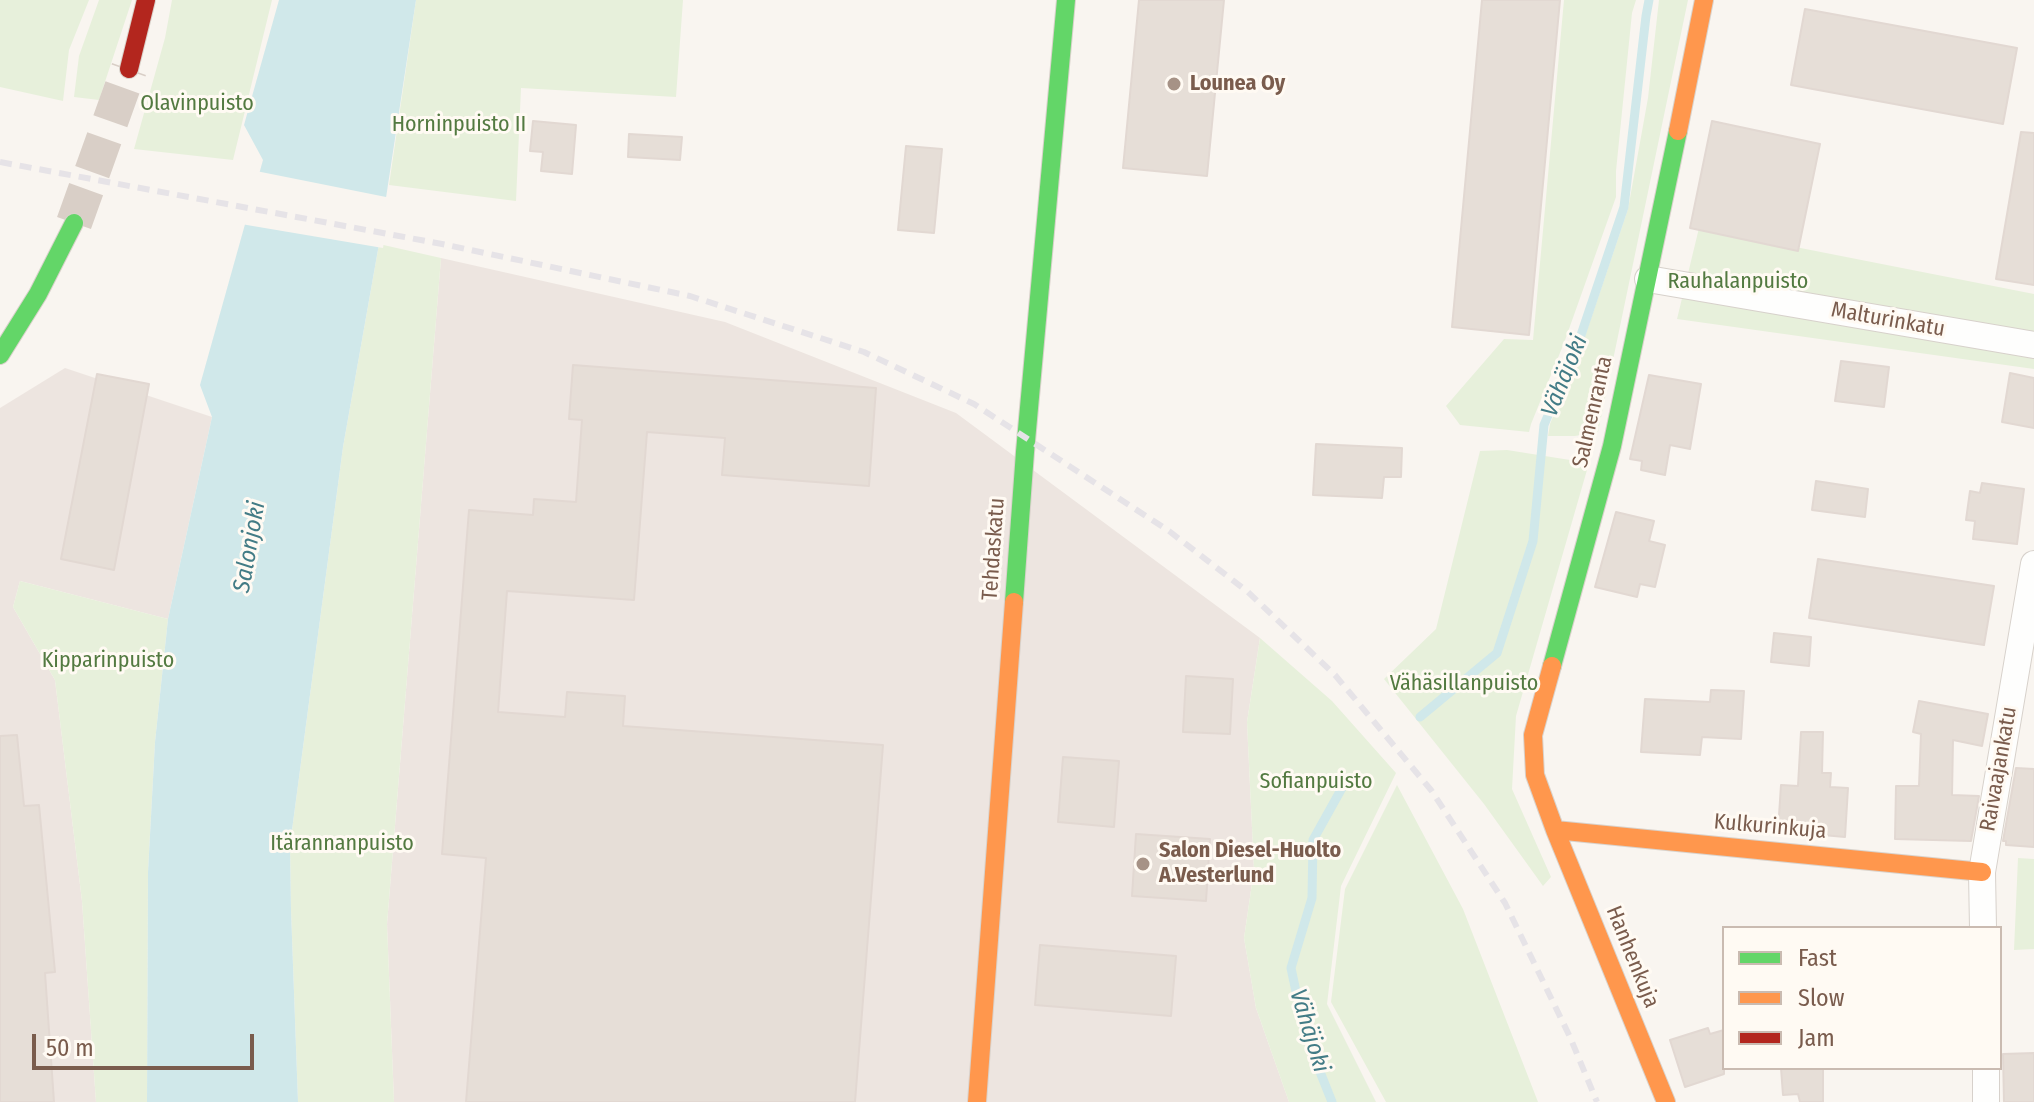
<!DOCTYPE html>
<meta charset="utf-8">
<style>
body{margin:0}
#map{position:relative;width:2034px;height:1102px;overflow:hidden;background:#f9f5f0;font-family:"Fira Sans Condensed",sans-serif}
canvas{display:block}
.legend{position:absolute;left:1722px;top:926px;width:280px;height:144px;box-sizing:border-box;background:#fffaf3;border:2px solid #cabbb1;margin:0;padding:10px 14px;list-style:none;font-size:24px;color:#7a5c4d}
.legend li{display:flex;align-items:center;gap:16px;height:40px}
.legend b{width:40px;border:2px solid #cabbb1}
.scale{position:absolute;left:32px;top:1034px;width:222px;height:36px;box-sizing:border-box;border:4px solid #7a5c4d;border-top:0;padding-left:10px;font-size:24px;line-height:28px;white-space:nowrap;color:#7a5c4d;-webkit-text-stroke:6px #fffaf3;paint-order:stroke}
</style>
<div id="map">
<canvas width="2034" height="1102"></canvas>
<ul class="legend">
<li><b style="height:10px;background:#63d668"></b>Fast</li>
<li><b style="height:10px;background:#ff974d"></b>Slow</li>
<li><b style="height:10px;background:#b3261e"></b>Jam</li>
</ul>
<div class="scale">50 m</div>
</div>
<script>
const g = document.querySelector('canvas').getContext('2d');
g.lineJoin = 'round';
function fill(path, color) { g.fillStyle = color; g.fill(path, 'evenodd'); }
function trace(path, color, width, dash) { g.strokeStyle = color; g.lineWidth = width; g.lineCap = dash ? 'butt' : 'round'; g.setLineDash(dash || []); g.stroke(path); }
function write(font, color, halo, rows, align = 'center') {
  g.font = font + ' "Fira Sans Condensed",sans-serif'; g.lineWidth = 6; g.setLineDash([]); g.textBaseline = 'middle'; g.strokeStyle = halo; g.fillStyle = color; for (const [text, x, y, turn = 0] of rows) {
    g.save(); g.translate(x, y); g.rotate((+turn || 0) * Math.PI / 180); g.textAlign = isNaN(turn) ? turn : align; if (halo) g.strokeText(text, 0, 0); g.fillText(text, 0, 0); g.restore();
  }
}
const industrial = new Path2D(`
 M 441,258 L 725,322 L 956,413 L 1260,638 L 1247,722 L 1254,870 L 1244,938 L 1256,1008 L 1289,1102 L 394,1102 L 387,924 Z
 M 65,368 L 212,417 L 168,619 L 20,581 L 13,607 L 55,680 L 82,901 L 96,1102 L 0,1102 L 0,408 Z`);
const green = new Path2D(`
 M 0,0 L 89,0 L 69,50 L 63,101 L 0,87 Z
 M 99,0 L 132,0 L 99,100 L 74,97 L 79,56 Z
 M 172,0 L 272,0 L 233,160 L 134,149 L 165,38 Z
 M 416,0 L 683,0 L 676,97 L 521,88 L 516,201 L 389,185 Z
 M 1564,0 L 1636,0 L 1632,13 L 1616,171 L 1616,197 L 1564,343 L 1531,424 L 1529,432 L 1460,425 L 1446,406 L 1504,339 L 1533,340 Z
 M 1659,0 L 1688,0 L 1598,432 L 1575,436 L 1548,436 L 1550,424 L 1581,348 L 1628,209 L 1648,98 Z
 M 1699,228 L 2034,294 L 2034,369 L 1677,319 Z
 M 379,244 L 441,258 L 387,924 L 394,1102 L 298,1102 L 291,910 L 290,845 L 343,447 Z
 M 1507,450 L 1589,463 L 1516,716 L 1512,789 L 1551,877 L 1543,886 L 1484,804 L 1384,679 L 1436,629 L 1480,451 Z
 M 20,581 L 168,619 L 155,742 L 148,872 L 147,1102 L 96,1102 L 82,901 L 55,680 L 13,607 Z
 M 1260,638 L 1332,701 L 1396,773 L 1341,886 L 1327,1004 L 1376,1102 L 1289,1102 L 1256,1008 L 1244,938 L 1254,870 L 1247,722 Z
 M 1397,785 L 1463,909 L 1538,1102 L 1386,1102 L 1331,1002 L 1345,889 Z
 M 2018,858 L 2034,859 L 2034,949 L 2014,950 Z`);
const water = new Path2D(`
 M 279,0 L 416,0 L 379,244 L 343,447 L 290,845 L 291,910 L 298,1102 L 147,1102 L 148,872 L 155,742 L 168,619 L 212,417 L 200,385 L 263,160 L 244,125 Z`);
const pier = new Path2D(`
 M 256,171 L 391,198 L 383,248 L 241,224 Z`);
const stream = new Path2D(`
 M 1420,717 L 1497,653 L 1533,541 L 1544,425 L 1577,347 L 1624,207 L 1646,16 L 1649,0
 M 1332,1102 L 1305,1034 L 1291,968 L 1312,898 L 1313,840 L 1347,779`);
const building = new Path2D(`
 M 1139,0 L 1224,0 L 1207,176 L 1123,168 Z
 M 1482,0 L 1560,0 L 1529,335 L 1452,327 Z
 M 1805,9 L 2017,48 L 2003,124 L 1791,85 Z
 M 533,121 L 576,125 L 572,174 L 541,171 L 543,152 L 530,151 Z
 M 1712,121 L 1820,144 L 1798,251 L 1690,228 Z
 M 2021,132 L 2034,133 L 2034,285 L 1996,279 Z
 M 629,134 L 682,137 L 680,160 L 628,157 Z
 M 906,146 L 942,149 L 934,233 L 898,230 Z
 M 1841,361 L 1889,367 L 1884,407 L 1835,401 Z
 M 573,365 L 876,388 L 869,486 L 722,475 L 725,438 L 647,432 L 634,600 L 507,591 L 498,712 L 565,717 L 567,692 L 625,696 L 623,726 L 883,745 L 855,1102 L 466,1102 L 486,858 L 442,854 L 469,510 L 533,515 L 534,499 L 576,502 L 582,420 L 569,419 Z
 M 2010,373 L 2034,378 L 2034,428 L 2002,422 Z
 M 97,374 L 149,384 L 114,570 L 61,559 Z
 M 1649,375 L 1701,384 L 1690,449 L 1670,445 L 1665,475 L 1641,470 L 1642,461 L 1630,459 Z
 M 1316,444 L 1402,448 L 1401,477 L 1384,477 L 1382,498 L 1313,495 Z
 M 1816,481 L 1868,489 L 1865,517 L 1812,510 Z
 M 1982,483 L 2024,489 L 2017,544 L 1973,539 L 1975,521 L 1966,520 L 1970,491 L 1980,493 Z
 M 1616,512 L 1654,521 L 1649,541 L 1665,545 L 1655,587 L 1640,584 L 1637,597 L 1595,587 Z
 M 1818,559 L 1994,586 L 1984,645 L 1809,618 Z
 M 1774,633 L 1811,637 L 1809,666 L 1771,662 Z
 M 1186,676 L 1233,679 L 1230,734 L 1183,732 Z
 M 1711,690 L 1744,691 L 1741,739 L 1702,737 L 1700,755 L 1641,752 L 1645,699 L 1710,702 Z
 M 1919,701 L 1988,714 L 1982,746 L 1953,740 L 1952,795 L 1979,796 L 1971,841 L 1895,839 L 1896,786 L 1919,786 L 1921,734 L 1913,732 Z
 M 1801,732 L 1823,732 L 1822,773 L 1831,773 L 1830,787 L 1848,788 L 1845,837 L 1778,831 L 1781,785 L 1798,786 Z
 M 17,735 L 24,806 L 39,805 L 55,972 L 45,973 L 54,1102 L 0,1102 L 0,736 Z
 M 1063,757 L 1119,761 L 1114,827 L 1058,822 Z
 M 2016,768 L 2034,769 L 2034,847 L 2006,845 L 2006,841 L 2003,841 Z
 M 1136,834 L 1210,839 L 1206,901 L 1132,896 Z
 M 1040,945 L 1176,956 L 1171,1016 L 1035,1005 Z
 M 1708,1028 L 1710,1034 L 1724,1030 L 1724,1074 L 1685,1087 L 1670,1040 Z
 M 2034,1053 L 2034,1102 L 2004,1102 L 2003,1054 Z
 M 1781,1068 L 1823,1068 L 1823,1102 L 1800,1102 L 1798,1094 L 1783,1095 Z`);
const secondaryTunnel = new Path2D(`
 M 74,223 L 129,69`);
const street = new Path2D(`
 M 1648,279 L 2034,345
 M 1983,928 L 1982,872 L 2034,564
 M 1986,1068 L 1986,1102`);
const fast = new Path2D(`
 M 0,355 L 38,294 L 74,223
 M 1014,602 L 1025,452 L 1066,0
 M 1552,666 L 1612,446 L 1678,131`);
const slow = new Path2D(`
 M 1678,131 L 1704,0
 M 1552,666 L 1533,735 L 1535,775 L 1555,830 L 1666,1102
 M 1555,830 L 1982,872
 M 977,1102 L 1014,602`);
const jam = new Path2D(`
 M 129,69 L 146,0`);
const rail = new Path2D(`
 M 0,162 L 442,244 L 690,296 L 864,352 L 974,404 L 1169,531 L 1248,592 L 1335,675 L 1431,790 L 1505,903 L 1570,1037 L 1597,1102`);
const markers = [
 [1174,84,8,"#a69286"],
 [1143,864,8,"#a69286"]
];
const poiNames = [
 ["Lounea Oy",1190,84],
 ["Salon Diesel-Huolto",1159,851],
 ["A.Vesterlund",1159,876]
];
const parkNames = [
 ["Olavinpuisto",197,104],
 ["Horninpuisto II",459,125],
 ["Rauhalanpuisto",1738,282],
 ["Kipparinpuisto",108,661],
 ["Vähäsillanpuisto",1464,684],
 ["Sofianpuisto",1316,782],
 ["Itärannanpuisto",342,844]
];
const streetNames = [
 ["Malturinkatu",1888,320,10],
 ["Salmenranta",1593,412,-77],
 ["Tehdaskatu",994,549,-86],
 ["Raivaajankatu",1999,769,-80],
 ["Kulkurinkuja",1770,827,5],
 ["Hanhenkuja",1632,957,68]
];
const waterNames = [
 ["Vähäjoki",1565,376,-68],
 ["Salonjoki",250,547,-80],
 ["Vähäjoki",1309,1031,73]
];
fill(industrial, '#ede5e0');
fill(green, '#e7f0db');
fill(water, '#d0e8ea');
fill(pier, '#f9f5f0');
trace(stream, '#d0e8ea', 9);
fill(building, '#e6ded7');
trace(building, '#e2d8d2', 2);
trace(secondaryTunnel, '#d9cfc7', 36, [36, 18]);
trace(street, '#d7d1cb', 28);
trace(fast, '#d9d2cb', 20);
trace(slow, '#d9d2cb', 20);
trace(jam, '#d9d2cb', 20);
trace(street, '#fefefd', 26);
trace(fast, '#63d668', 18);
trace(slow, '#ff974d', 18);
trace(jam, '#b3261e', 18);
trace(rail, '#e6e3e7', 6, [12, 8]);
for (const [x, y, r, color] of markers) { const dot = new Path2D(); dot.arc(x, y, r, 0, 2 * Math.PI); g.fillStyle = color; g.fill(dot); trace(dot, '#fffaf3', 3); }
write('bold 22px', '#7a5c4d', '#fffaf3', poiNames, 'left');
write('22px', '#537a41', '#fffaf3', parkNames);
write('22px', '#7a5c4d', '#fffaf3', streetNames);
write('italic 24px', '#437c86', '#fffaf3', waterNames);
</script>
